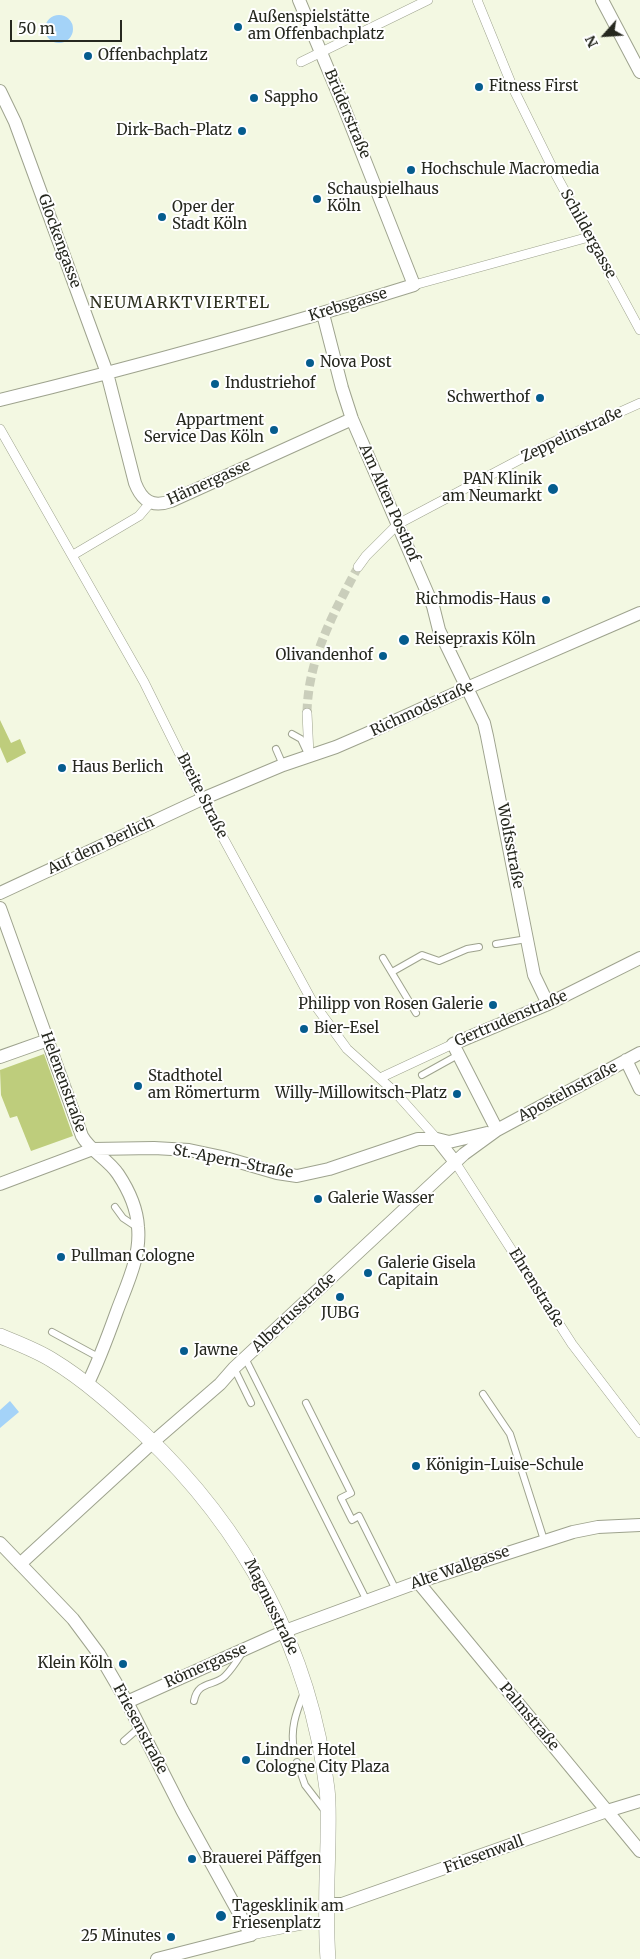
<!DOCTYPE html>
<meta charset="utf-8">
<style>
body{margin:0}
#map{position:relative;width:640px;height:1959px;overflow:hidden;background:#f3f8e2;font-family:Merriweather,serif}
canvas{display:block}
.north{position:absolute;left:580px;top:10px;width:50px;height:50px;-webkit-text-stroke:4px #fff;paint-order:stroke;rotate:244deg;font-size:14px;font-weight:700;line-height:20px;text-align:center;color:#26281f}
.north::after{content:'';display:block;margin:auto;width:18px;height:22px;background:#26281f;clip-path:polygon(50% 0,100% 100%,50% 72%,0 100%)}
.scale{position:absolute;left:10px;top:20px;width:112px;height:22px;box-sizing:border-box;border:2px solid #26281f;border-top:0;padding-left:6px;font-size:15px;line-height:18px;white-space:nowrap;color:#26281f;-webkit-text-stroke:4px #fff;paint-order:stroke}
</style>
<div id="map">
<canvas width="640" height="1959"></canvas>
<div class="north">N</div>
<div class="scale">50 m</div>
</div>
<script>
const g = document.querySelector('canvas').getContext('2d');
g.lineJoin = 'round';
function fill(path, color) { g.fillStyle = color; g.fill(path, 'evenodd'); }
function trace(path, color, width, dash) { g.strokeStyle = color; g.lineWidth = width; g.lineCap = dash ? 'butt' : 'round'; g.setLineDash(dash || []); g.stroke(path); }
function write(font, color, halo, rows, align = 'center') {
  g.font = font + ' Merriweather,serif'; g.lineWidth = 4; g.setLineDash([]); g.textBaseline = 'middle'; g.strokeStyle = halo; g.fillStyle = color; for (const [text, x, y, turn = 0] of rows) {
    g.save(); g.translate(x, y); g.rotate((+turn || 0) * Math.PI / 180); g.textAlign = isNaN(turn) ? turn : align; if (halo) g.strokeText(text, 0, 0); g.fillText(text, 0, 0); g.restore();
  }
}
const green = new Path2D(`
 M 0,720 L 11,743 L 20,739 L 26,753 L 7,763 L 0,747 Z
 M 44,1054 L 73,1136 L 31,1151 L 17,1116 L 10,1118 L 1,1095 L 0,1070 Z`);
const water = new Path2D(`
 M45 29a14 14 0 1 1 28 0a14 14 0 1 1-28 0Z
 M 10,1401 L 19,1412 L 0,1428 L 0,1410 Z`);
const pedestrianTunnel = new Path2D(`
 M 307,713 C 308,659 333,614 358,567`);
const service = new Path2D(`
 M 448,648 L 467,640
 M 292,734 L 301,739 L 308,754
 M 276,749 L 283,765
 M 496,944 L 527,939
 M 383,958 L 416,1013
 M 392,972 L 422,955 L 439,961 L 467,949 L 479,947
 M 422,1075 L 458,1055
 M 115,1207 L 123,1218 L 138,1228
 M 52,1332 L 100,1358
 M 245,1358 L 367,1601
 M 234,1368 L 251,1403
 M 483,1394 L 510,1434 L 544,1540
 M 306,1403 L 351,1493 L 341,1498 L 352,1520 L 359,1516 L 396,1590
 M 194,1701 C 198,1680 214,1687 225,1676 C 232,1669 237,1661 242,1653
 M 124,1741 L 140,1727
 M 294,1750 C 290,1729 296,1713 303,1695
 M 297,1762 L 305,1785 L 325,1811`);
const pedestrian = new Path2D(`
 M 477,0 L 513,88 L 555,173 L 640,330
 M 301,62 L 428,0
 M 414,285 L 589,237
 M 0,429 L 144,682 L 202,799 L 312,1001 L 347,1049 L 395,1092 L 437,1139
 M 73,555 L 139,516 L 150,503
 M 358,567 L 366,556 L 398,524 L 549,444 L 640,403
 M 307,713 L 309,755
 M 380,1078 L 453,1044
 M 455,1162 L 572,1344 L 640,1433
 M 251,1935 L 302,1925 L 326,1924`);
const minor = new Path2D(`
 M 602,0 L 640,72
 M 0,91 L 15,122 L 107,373 L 135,483 C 142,501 152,508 171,501 L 352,419
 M 323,314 L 342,388 L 352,419 L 433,606 L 439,630 L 484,723 L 487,736 L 534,975 L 548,1004
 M 0,400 C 139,366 277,328 414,285 L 343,105 L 299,0
 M 0,893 L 202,799 L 283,765 L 336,747 L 366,734 L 467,688 L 640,613
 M 0,908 L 82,1136 C 90,1151 108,1159 118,1174 C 128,1189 137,1209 138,1227 C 141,1256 127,1284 117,1311 C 108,1336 99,1361 87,1385
 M 0,1057 L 48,1040
 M 626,1060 L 640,1089
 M 497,1130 L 453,1044 L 548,1004 L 640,958
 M 437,1139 L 455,1162
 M 0,1184 L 93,1149 L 154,1148 L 189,1150 L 222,1157 L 277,1173 L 297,1176 L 329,1169 L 418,1139 L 437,1139 L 449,1142 L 487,1133
 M 0,1543 L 73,1619 L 99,1654 L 127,1702 L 182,1810 L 251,1935 L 157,1959
 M 20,1564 L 153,1442 L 220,1384 L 234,1368 L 464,1154 L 497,1130 L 640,1053
 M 418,1582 L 640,1851
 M 127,1702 L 285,1631 L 418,1582 L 573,1532 L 598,1527 L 640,1525
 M 326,1904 L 342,1904 L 607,1811 L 640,1801`);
const tertiary = new Path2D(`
 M 0,1336 C 17,1343 36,1350 52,1360 C 85,1380 115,1407 143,1433 C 245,1529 310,1649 327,1789 C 329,1806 328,1824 328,1842 C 327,1881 325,1920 328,1959`);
const markers = [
 [238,27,5,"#055c8e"],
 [88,56,5,"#055c8e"],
 [479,87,5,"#055c8e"],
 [254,98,5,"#055c8e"],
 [242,131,5,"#055c8e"],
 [411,170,5,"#055c8e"],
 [317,199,5,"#055c8e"],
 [162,217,5,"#055c8e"],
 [310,363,5,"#055c8e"],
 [215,384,5,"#055c8e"],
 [540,398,5,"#055c8e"],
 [274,430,5,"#055c8e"],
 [553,489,6,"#055c8e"],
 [546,600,5,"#055c8e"],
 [404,640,6,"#055c8e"],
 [383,656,5,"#055c8e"],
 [62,768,5,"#055c8e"],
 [493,1005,5,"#055c8e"],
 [304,1029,5,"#055c8e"],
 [138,1086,5,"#055c8e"],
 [457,1094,5,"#055c8e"],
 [318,1199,5,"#055c8e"],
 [61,1257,5,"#055c8e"],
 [368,1273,5,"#055c8e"],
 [340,1297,5,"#055c8e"],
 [184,1351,5,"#055c8e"],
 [416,1466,5,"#055c8e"],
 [123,1664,5,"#055c8e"],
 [246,1760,5,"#055c8e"],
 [192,1859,5,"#055c8e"],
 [221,1916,6,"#055c8e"],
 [171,1937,5,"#055c8e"]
];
const poiNames = [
 ["Außenspielstätte",248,18],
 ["am Offenbachplatz",248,35],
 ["Offenbachplatz",98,56],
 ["Fitness First",489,87],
 ["Sappho",264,98],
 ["Dirk-Bach-Platz",232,131,"right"],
 ["Hochschule Macromedia",421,170],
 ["Schauspielhaus",327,190],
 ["Köln",327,207],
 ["Oper der",172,208],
 ["Stadt Köln",172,225],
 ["Nova Post",320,363],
 ["Industriehof",225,384],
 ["Schwerthof",530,398,"right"],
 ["Appartment",264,421,"right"],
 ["Service Das Köln",264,438,"right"],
 ["PAN Klinik",542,480,"right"],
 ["am Neumarkt",542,497,"right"],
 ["Richmodis-Haus",536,600,"right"],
 ["Reisepraxis Köln",415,640],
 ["Olivandenhof",373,656,"right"],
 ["Haus Berlich",72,768],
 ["Philipp von Rosen Galerie",483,1005,"right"],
 ["Bier-Esel",314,1029],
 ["Stadthotel",148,1077],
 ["am Römerturm",148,1094],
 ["Willy-Millowitsch-Platz",447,1094,"right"],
 ["Galerie Wasser",328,1199],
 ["Pullman Cologne",71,1257],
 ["Galerie Gisela",378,1264],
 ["Capitain",378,1281],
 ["JUBG",340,1314,"center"],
 ["Jawne",194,1351],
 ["Königin-Luise-Schule",426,1466],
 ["Klein Köln",113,1664,"right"],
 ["Lindner Hotel",256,1751],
 ["Cologne City Plaza",256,1768],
 ["Brauerei Päffgen",202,1859],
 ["Tagesklinik am",232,1907],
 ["Friesenplatz",232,1924],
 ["25 Minutes",161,1937,"right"]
];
const streetNames = [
 ["Brüderstraße",347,114,67],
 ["Schildergasse",588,234,61],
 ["Glockengasse",59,241,70],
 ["Krebsgasse",348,305,-17],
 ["Zeppelinstraße",572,435,-25],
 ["Hämergasse",209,483,-24],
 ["Am Alten Posthof",389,503,66],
 ["Richmodstraße",422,709,-25],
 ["Breite Straße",202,796,63],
 ["Auf dem Berlich",101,846,-25],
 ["Wolfsstraße",510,846,79],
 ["Gertrudenstraße",511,1019,-23],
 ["Helenenstraße",63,1082,70],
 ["Apostelnstraße",568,1092,-28],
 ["St.-Apern-Straße",233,1162,11],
 ["Ehrenstraße",536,1288,58],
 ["Albertusstraße",294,1313,-43],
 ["Alte Wallgasse",460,1568,-19],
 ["Magnusstraße",271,1607,64],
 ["Römergasse",206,1666,-24],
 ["Palmstraße",529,1717,50],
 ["Friesenstraße",140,1729,62],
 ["Friesenwall",484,1855,-20]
];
const neighbourhoodNames = [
 ["NEUMARKTVIERTEL",180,303]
];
fill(green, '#becd7c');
fill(water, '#a4d3f8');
trace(pedestrianTunnel, '#cacebb', 9, [9, 4.5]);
trace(service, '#9ea38e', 8);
trace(pedestrian, '#9ea38e', 10);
trace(minor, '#9ea38e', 14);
trace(tertiary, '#9ea38e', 16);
trace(service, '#fff', 6);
trace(pedestrian, '#fff', 9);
trace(minor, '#fff', 12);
trace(tertiary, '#fff', 15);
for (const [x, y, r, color] of markers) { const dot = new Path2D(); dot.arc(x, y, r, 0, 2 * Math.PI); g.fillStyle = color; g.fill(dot); trace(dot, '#fff', 2); }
write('15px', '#26281f', '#fff', poiNames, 'left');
write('15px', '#26281f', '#fff', streetNames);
g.letterSpacing = '1px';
write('16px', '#2d301f', '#fff', neighbourhoodNames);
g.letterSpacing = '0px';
</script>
